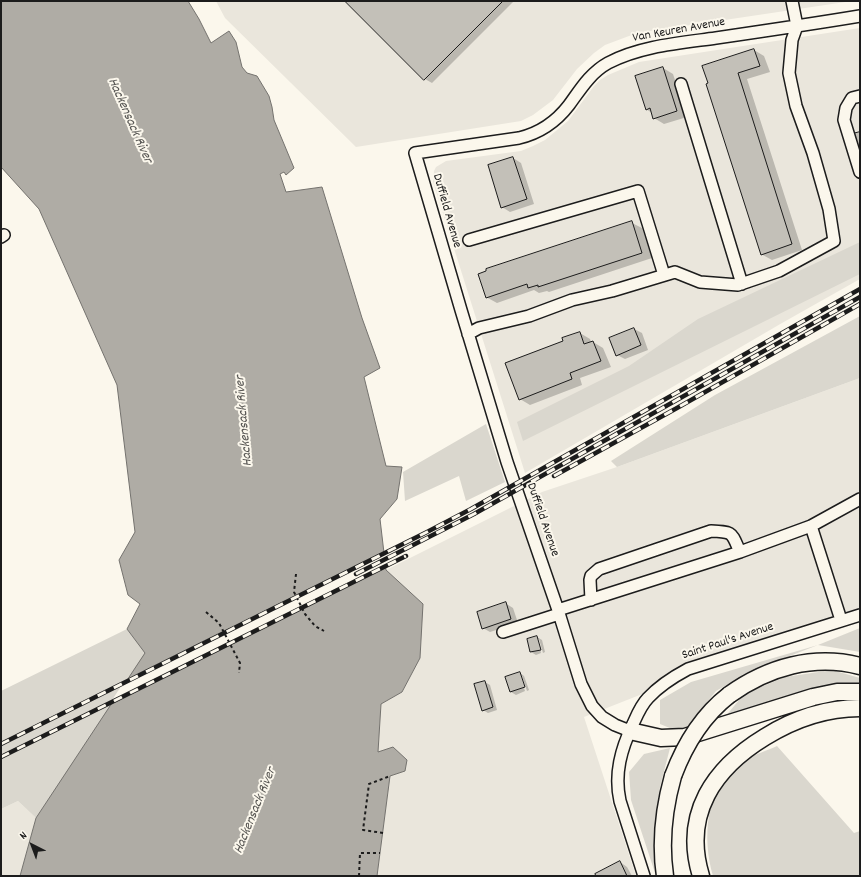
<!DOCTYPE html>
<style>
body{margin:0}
#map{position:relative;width:861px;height:877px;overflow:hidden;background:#fbf7ec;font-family:Dekko,sans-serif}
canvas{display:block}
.frame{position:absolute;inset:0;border:2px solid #1c1c1c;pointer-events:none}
.north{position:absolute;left:12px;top:825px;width:40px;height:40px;-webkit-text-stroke:3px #fbf7ec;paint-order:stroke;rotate:318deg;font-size:11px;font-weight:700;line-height:16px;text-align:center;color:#1c1c1c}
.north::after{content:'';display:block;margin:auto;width:14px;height:18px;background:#1c1c1c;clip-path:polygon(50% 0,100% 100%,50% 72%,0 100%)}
</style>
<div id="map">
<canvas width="861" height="877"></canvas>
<div class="frame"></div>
<div class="north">N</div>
</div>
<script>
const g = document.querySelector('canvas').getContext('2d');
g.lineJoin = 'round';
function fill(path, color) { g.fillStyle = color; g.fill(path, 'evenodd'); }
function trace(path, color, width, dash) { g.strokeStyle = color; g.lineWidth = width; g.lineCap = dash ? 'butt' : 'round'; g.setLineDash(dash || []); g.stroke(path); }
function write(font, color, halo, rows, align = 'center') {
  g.font = font + ' Dekko,sans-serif'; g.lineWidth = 4; g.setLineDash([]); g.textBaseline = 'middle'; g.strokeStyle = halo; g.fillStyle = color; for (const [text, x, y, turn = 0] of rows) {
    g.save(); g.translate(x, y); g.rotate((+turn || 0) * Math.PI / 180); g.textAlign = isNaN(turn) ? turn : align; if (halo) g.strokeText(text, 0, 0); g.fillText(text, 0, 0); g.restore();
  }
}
const built = new Path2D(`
 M 216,1 L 852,1 L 644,32 L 629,36 L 605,45 L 594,53 L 577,69 L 553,100 L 533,115 L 521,121 L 356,147 L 225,18 Z
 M 860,28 L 860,279 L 782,323 L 525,473 L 433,182 L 434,171 L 436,167 L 446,161 L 521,151 L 533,146 L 545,140 L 568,121 L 594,86 L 600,80 L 608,75 L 639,62 Z
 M 860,378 L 860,608 L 584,717 L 636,876 L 377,876 L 390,776 L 405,771 L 378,752 L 381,704 L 402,692 L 420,658 L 422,604 L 387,575 L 386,570 L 542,492 L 617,467 Z
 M 18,801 L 36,818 L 20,876 L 1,876 L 1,809 Z`);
const green = new Path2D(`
 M 860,242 L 860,274 L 523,441 L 517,422 L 629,366 L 698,319 Z
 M 860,316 L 860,378 L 617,467 L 611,461 L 715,395 Z
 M 486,424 L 505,482 L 466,501 L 459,476 L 405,501 L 403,472 Z
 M 860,628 L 860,652 L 818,645 L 751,671 L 716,691 L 682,733 L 660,724 L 660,700 L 691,682 L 818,645 Z
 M 127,629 L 146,653 L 119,702 L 36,818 L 18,801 L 1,809 L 1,691 Z
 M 832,670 L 860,678 L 860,684 L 820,687 L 725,717 L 744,694 L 785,677 Z
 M 777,746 L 854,833 L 860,831 L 860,876 L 713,876 C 702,838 705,788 740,763 C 750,756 766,751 777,746 Z
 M 670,748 L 660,787 L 654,835 L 660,876 L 656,876 L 631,800 L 629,772 L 644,754 Z`);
const water = new Path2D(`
 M 1,1 L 188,1 L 199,19 L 211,43 L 229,31 L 236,42 L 242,67 L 247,73 L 257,76 L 269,96 L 272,107 L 274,120 L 294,168 L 286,175 L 284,172 L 280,174 L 286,192 L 322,187 L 362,318 L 380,368 L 364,377 L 386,466 L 402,467 L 397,499 L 380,519 L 386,570 L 423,604 L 420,658 L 402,692 L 381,704 L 378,752 L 393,747 L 407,760 L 405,771 L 390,776 L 377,876 L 20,876 L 36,818 L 145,653 L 127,629 L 140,604 L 128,595 L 119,560 L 135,532 L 117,385 L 39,209 L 1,167 Z`);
const pier = new Path2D(`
 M 386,551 L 388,566 L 109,705 L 125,680 Z`);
const shadow = new Path2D(`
 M 346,1 L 514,1 L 432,83 L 425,79 Z
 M 754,50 L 764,56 L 770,72 L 747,79 L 802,250 L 772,260 L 761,254 L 707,84 Z
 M 663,68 L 673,74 L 687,117 L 664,124 L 654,118 L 652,113 L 646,109 Z
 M 513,158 L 521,163 L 534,204 L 510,212 L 502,207 Z
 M 632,223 L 642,228 L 652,258 L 549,292 L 547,291 L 539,293 L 534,290 L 497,303 L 486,297 Z
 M 634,329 L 642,333 L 648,350 L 625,359 L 617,355 Z
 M 580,333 L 590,339 L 591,342 L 593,342 L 603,348 L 611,367 L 580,378 L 582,385 L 530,405 L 520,399 Z
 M 505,603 L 513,608 L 518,623 L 490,632 L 483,628 Z
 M 537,637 L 542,640 L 545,652 L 543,653 L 539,639 L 537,639 L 541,653 L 536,655 L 531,652 L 528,640 Z
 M 520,673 L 524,676 L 529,690 L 527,691 L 522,676 L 520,676 L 525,691 L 516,695 L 511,692 L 506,678 Z
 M 485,682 L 490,685 L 497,710 L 488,713 L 483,710 Z
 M 620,862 L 627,867 L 632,876 L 597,876 Z`);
const building = new Path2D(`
 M 345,1 L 503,1 L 424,80 Z
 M 754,49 L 760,66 L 738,73 L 792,244 L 761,255 L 706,84 L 708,83 L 702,66 Z
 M 663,67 L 677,111 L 653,119 L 650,108 L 646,110 L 635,76 Z
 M 860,132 L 860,158 L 852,134 Z
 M 513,157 L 527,199 L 501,208 L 488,165 Z
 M 632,221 L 642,253 L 538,287 L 538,285 L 528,288 L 527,284 L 486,298 L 478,274 L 486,271 L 486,269 Z
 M 634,328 L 641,345 L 616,356 L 609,338 Z
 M 580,332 L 584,344 L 593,341 L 601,361 L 570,373 L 572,379 L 519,400 L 505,363 L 563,341 L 562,338 Z
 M 506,602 L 511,619 L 482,629 L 477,612 Z
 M 537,636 L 541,650 L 530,652 L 527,639 Z
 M 520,672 L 525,687 L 510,692 L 505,677 Z
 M 485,681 L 493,707 L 482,711 L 474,684 Z
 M 620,861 L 627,876 L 596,876 L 595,874 Z`);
const path = new Path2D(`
 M 296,574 L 294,592 L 305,614 L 315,626 L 324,631
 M 206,612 L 219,623 L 240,663 L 239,673
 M 383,833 L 363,830 L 369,784 L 390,776
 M 359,876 L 360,853 L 380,853`);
const minor = new Path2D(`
 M 681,84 L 742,284
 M 860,96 L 852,98 L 846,108 L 844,120 L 860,172
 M 1,237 L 4,235
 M 469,240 L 638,191 L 664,275
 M 468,334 L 479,328 L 529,316 L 572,300 L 612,291 L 675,272 L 700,282 L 738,285 L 779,271 L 834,241 L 829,209 L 813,153 L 796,106 L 789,73 L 792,40 L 797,26 L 792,1
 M 811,526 L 841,620
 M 591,600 L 590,580 L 591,576 L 599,569 L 711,531 C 734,532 731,532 740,552
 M 558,610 L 740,552 L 811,526 L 860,499
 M 503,632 L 559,614
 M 630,731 L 615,725 L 602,717 L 592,706 L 581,684 L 558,610 L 507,462 L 461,310 L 415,153 L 519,138 C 540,133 556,122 569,105 C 580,90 590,73 608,63 C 640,46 680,43 716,38 C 764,31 812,24 860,16
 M 644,876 L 620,801 C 614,774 621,749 633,724 C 637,715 641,705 648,698 C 660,685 673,677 688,669 L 860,615`);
const highway = new Path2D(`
 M 729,695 C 768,667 814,654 860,666
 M 630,731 L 661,738 L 685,737 L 813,697 L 837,692 L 860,692
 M 665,876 C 660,842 664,808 673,776
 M 701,876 C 682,814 714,768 765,737 C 794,719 826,708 860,708`);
const rail = new Path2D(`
 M 554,476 L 677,408 L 860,304
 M 356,574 L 474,514 L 860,297
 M 1,744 L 427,532 L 471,509 L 860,289
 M 1,757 L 406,556`);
const highwayBridge = new Path2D(`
 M 673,776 C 685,744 702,716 729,695`);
const streetNames = [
 ["Van Keuren Avenue",679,31,-10],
 ["Duffield Avenue",446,211,74],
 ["Duffield Avenue",542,520,71],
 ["Saint Paul's Avenue",728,642,-18]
];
const waterNames = [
 ["Hackensack River",129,121,66],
 ["Hackensack River",245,421,-95],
 ["Hackensack River",256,811,-68]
];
fill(built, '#eae6dc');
fill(green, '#dad7ce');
fill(water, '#afaca5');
trace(water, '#74726e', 1);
fill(pier, '#fbf7ec');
fill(shadow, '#0003');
fill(building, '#c3c0b8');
trace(building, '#1c1c1c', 1);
trace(minor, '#1c1c1c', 14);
trace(highway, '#1c1c1c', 19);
trace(path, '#1c1c1c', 2, [3, 3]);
trace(minor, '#fbf7ec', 11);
trace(highway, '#fbf7ec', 16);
trace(rail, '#1c1c1c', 4.5);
trace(rail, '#fbf7ec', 3, [9]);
trace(highwayBridge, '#1c1c1c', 19, []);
trace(highwayBridge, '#fbf7ec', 16);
write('13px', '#1c1c1c', '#fbf7ec', streetNames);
write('italic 14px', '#575653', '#fbf7ec', waterNames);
</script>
